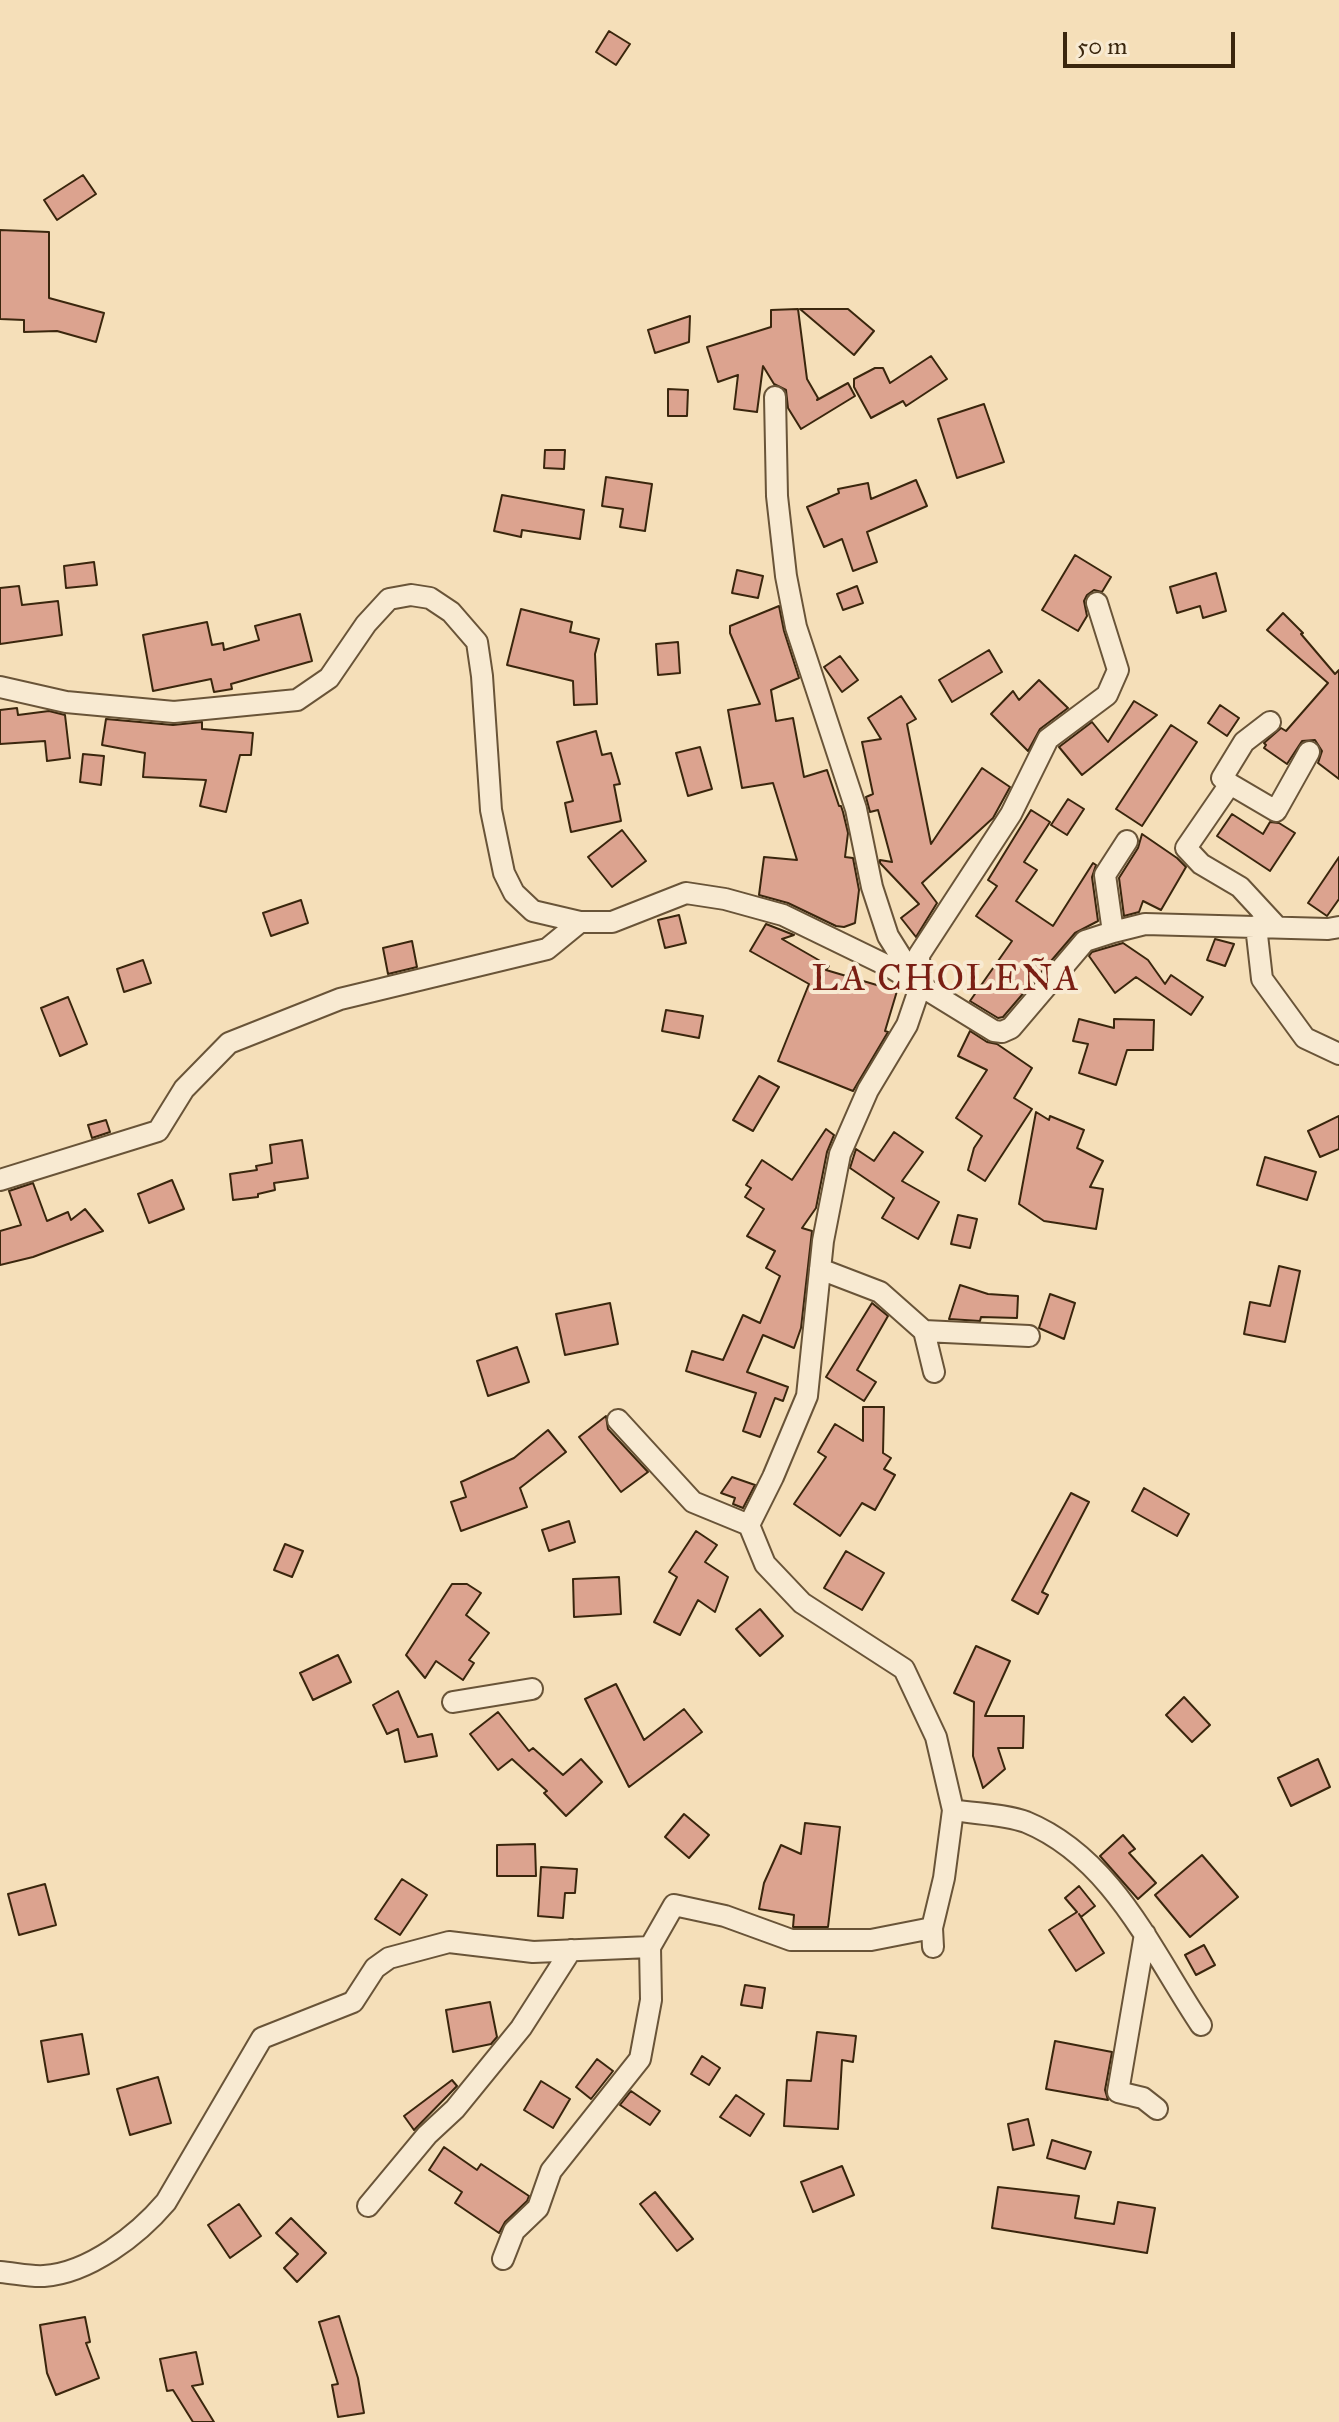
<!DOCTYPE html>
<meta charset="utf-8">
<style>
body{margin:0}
#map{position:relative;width:1339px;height:2422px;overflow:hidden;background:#f5dfb9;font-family:"IM FELL Great Primer",serif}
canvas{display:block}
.scale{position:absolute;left:1063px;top:32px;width:172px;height:36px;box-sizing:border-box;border:4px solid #3a260d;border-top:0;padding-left:10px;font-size:24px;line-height:28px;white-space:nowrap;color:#3a260d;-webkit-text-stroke:6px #f8ead2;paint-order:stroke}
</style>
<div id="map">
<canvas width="1339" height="2422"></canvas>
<div class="scale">50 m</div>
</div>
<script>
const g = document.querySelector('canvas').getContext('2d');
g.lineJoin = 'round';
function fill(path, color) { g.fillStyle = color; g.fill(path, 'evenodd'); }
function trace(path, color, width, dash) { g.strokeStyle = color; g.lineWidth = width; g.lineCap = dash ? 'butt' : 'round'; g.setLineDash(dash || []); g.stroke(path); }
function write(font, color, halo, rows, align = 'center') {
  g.font = font + ' "IM FELL Great Primer",serif'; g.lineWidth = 8; g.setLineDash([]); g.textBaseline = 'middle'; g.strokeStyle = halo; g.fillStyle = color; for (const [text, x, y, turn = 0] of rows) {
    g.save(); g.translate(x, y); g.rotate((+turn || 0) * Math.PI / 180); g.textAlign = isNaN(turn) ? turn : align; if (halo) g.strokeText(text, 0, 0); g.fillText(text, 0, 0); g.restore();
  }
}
const building = new Path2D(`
 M 609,31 L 630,44 L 616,65 L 596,52 Z
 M 83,175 L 96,194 L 57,220 L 44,200 Z
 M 0,230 L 49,232 L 49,298 L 104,313 L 96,342 L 57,331 L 24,332 L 24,320 L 0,319 Z
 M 798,309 L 807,379 L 818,398 L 817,400 L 848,383 L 855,396 L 801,429 L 788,408 L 786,390 L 774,384 L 763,366 L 757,412 L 734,409 L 738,375 L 718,382 L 707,347 L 771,327 L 771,310 Z
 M 800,309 L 848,309 L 874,331 L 854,355 Z
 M 690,316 L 689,342 L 655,353 L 648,330 Z
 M 931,356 L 947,379 L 906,406 L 903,401 L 871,418 L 854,387 L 854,379 L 875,368 L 883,368 L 890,383 Z
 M 668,389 L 688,390 L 687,416 L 668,416 Z
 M 984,404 L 1004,462 L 957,478 L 938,419 Z
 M 545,450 L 565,450 L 564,469 L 544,468 Z
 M 606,477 L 652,484 L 645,531 L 620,527 L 623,509 L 602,506 Z
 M 916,480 L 927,506 L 867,532 L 877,562 L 853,571 L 842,539 L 824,547 L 807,507 L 839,493 L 838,489 L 868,483 L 871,499 Z
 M 502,495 L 584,510 L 580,539 L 522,530 L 521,537 L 494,531 Z
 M 1075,555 L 1111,577 L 1102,592 L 1094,590 L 1087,595 L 1084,601 L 1087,616 L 1078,631 L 1042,610 Z
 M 94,562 L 97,585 L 66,588 L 64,566 Z
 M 737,570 L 763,576 L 758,598 L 732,593 Z
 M 1216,573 L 1226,611 L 1203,618 L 1200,606 L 1177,613 L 1170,587 Z
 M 19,586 L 22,605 L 58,601 L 62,635 L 0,644 L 0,588 Z
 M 857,586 L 863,603 L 843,610 L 837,594 Z
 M 779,606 L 784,631 L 799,678 L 771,690 L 776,721 L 793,718 L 804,777 L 827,770 L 839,806 L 841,806 L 843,812 L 848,833 L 845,857 L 853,858 L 859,890 L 855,923 L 844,927 L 836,926 L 788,903 L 759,895 L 764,857 L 797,860 L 773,783 L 742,788 L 728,710 L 760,704 L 730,633 L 730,626 Z
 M 521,609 L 572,622 L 570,632 L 599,639 L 595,654 L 597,704 L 574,705 L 573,681 L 507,665 Z
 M 1283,613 L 1303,633 L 1301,634 L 1335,674 L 1339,670 L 1339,779 L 1318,763 L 1322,751 L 1315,740 L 1302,741 L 1287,764 L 1264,748 L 1266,745 L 1264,743 L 1281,728 L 1286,731 L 1328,683 L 1267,630 Z
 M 300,614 L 312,661 L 231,684 L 232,689 L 214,692 L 211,679 L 153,691 L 143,635 L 207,622 L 212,645 L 223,643 L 224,650 L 259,640 L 255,626 Z
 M 678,642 L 680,673 L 658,675 L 656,644 Z
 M 989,650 L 1002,672 L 952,702 L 939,680 Z
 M 840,656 L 858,680 L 842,692 L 824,667 Z
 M 1039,680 L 1068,708 L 1040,729 L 1028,751 L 991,714 L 1013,691 L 1019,700 Z
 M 901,696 L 916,719 L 907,724 L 931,844 L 982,768 L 1010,787 L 993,818 L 922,883 L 937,903 L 916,937 L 901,918 L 919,904 L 880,863 L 880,860 L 892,862 L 878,810 L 870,812 L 866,797 L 873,794 L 862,742 L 881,739 L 868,718 Z
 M 1134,701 L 1157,715 L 1082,775 L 1059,747 L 1092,722 L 1108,742 Z
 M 1220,705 L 1239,718 L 1227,736 L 1208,723 Z
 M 17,708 L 18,715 L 49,711 L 65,715 L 70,758 L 47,761 L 45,741 L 0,744 L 0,710 Z
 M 106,719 L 173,725 L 202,722 L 202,729 L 253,733 L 251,755 L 240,755 L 226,812 L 200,806 L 206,780 L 143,777 L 145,753 L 102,745 Z
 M 1171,725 L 1197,742 L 1142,826 L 1116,809 Z
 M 596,731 L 602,755 L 611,753 L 620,784 L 614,785 L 621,821 L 571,832 L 565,803 L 573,801 L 557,742 Z
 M 700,747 L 712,789 L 688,796 L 676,753 Z
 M 83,754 L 104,756 L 101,785 L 80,782 Z
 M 1068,799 L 1084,809 L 1067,835 L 1051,825 Z
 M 1031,810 L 1050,822 L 1024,862 L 1037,870 L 1016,901 L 1053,926 L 1093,863 L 1096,865 L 1092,877 L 1098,921 L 1075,933 L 1003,1017 L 998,1018 L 970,1001 L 1012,941 L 976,916 L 997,886 L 988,880 Z
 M 1232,814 L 1263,834 L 1270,822 L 1279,823 L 1295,833 L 1270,871 L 1217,836 Z
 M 622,830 L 646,861 L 612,887 L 588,857 Z
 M 1142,834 L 1177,858 L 1186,867 L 1161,910 L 1143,901 L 1139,912 L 1124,916 L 1119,878 L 1138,848 Z
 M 1339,857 L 1339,899 L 1327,916 L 1308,903 Z
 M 301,900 L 308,923 L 271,936 L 263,913 Z
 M 679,915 L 686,943 L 665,948 L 658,920 Z
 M 766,924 L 794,935 L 782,939 L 829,966 L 826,970 L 897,991 L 885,1031 L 888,1032 L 853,1091 L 778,1061 L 809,984 L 750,951 Z
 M 1215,939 L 1234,944 L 1225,966 L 1207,960 Z
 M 412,941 L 417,967 L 388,974 L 383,948 Z
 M 1123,943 L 1148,960 L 1165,984 L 1171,975 L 1203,997 L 1191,1015 L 1136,977 L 1115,993 L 1089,956 L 1092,952 Z
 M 143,960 L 151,983 L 124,992 L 117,969 Z
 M 68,997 L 87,1044 L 60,1056 L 41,1008 Z
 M 666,1010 L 703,1016 L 699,1038 L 662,1031 Z
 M 1079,1019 L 1114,1028 L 1114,1019 L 1154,1020 L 1153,1050 L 1127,1050 L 1116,1085 L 1079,1073 L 1088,1044 L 1073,1041 Z
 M 970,1031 L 987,1042 L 997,1044 L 1032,1068 L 1014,1098 L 1032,1109 L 985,1181 L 968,1170 L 974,1148 L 982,1136 L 956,1118 L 987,1070 L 958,1056 Z
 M 759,1076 L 779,1087 L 753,1131 L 733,1120 Z
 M 1036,1112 L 1049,1120 L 1050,1116 L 1084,1130 L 1077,1148 L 1103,1161 L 1090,1187 L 1103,1189 L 1096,1229 L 1044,1221 L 1019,1204 Z
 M 1339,1116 L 1339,1149 L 1320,1157 L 1308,1131 Z
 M 106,1120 L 110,1132 L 92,1138 L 88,1125 Z
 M 826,1129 L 834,1135 L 827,1152 L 816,1208 L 802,1228 L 812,1231 L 801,1328 L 794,1348 L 763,1335 L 747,1372 L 788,1387 L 783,1401 L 775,1398 L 760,1437 L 743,1431 L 756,1393 L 686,1371 L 692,1351 L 723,1360 L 743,1315 L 760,1323 L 780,1276 L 766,1268 L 775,1251 L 747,1236 L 764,1209 L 745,1197 L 751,1188 L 746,1185 L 762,1160 L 792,1180 Z
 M 894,1132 L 923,1152 L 902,1181 L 939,1202 L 918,1239 L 882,1218 L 894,1198 L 850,1168 L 856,1149 L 874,1161 Z
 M 302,1140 L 308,1178 L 274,1183 L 275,1190 L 258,1194 L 258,1197 L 233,1200 L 230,1174 L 257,1170 L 256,1166 L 272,1163 L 270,1145 Z
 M 1265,1157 L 1316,1172 L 1307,1200 L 1257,1185 Z
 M 172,1180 L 184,1209 L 149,1223 L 138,1194 Z
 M 33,1183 L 47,1221 L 68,1212 L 71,1220 L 85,1209 L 103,1231 L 33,1257 L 0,1265 L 0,1231 L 21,1225 L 9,1191 Z
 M 958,1215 L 977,1219 L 970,1248 L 951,1244 Z
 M 1279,1266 L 1300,1271 L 1285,1342 L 1244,1334 L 1250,1302 L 1270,1306 Z
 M 960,1285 L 988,1294 L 1018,1296 L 1017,1318 L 981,1317 L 980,1321 L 949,1319 Z
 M 1050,1294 L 1075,1303 L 1064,1339 L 1039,1328 Z
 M 610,1303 L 618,1344 L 565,1355 L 556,1314 Z
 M 872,1303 L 888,1316 L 857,1370 L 876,1382 L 864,1401 L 826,1377 Z
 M 517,1347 L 529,1382 L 488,1396 L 477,1361 Z
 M 863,1407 L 884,1407 L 883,1453 L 891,1458 L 884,1469 L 895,1475 L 875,1510 L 862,1503 L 840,1536 L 794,1504 L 826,1457 L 818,1452 L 835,1424 L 863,1441 Z
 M 606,1416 L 608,1429 L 648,1472 L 621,1492 L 579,1437 Z
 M 548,1430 L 566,1452 L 520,1488 L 527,1507 L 461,1531 L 451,1502 L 466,1497 L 461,1482 L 514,1458 Z
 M 732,1477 L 755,1485 L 743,1508 L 733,1504 L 735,1498 L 721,1493 Z
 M 1144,1488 L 1189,1514 L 1177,1536 L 1132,1511 Z
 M 1071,1493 L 1089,1502 L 1042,1592 L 1048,1595 L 1038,1614 L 1012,1600 Z
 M 569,1521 L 575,1542 L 549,1551 L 542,1530 Z
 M 696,1531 L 717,1545 L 705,1562 L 728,1577 L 715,1612 L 698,1600 L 680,1635 L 654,1622 L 677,1577 L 669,1572 Z
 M 285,1544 L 303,1551 L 292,1577 L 274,1570 Z
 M 846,1551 L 884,1573 L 862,1610 L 824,1588 Z
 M 619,1577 L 621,1614 L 574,1617 L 573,1579 Z
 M 452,1584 L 467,1584 L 481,1593 L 466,1615 L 489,1633 L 469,1660 L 474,1663 L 463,1680 L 436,1661 L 425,1678 L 406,1655 Z
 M 760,1609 L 783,1636 L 760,1656 L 736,1629 Z
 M 976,1646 L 1010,1661 L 985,1716 L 1024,1716 L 1023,1748 L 998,1748 L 1005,1769 L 983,1788 L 973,1756 L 974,1702 L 954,1693 Z
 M 338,1655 L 351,1682 L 313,1700 L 300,1673 Z
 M 616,1684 L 644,1740 L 684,1709 L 702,1732 L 629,1787 L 585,1699 Z
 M 398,1691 L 418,1737 L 432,1734 L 437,1756 L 405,1762 L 398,1729 L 387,1734 L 373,1705 Z
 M 1184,1697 L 1210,1725 L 1192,1742 L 1166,1715 Z
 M 498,1712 L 529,1751 L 533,1748 L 563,1775 L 581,1759 L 602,1782 L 566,1816 L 544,1793 L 547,1791 L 512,1759 L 498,1770 L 470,1734 Z
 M 1318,1759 L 1330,1787 L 1291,1806 L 1278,1778 Z
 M 684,1814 L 709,1835 L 689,1858 L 665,1837 Z
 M 805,1823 L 840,1827 L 828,1927 L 793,1927 L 794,1915 L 759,1909 L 764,1883 L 781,1845 L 801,1854 Z
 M 1123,1835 L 1135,1849 L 1129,1853 L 1156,1883 L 1138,1899 L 1100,1856 Z
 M 535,1844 L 536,1876 L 497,1876 L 497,1845 Z
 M 1202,1855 L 1238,1897 L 1190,1937 L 1155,1895 Z
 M 541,1867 L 577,1869 L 575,1893 L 565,1893 L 563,1918 L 538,1916 Z
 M 402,1879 L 427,1895 L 400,1935 L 375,1919 Z
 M 45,1884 L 56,1925 L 19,1935 L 8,1894 Z
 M 1079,1886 L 1095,1906 L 1081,1917 L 1079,1914 L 1104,1953 L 1076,1971 L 1049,1930 L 1077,1912 L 1065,1898 Z
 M 1204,1945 L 1215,1965 L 1196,1975 L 1185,1955 Z
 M 745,1985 L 765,1988 L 762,2008 L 741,2005 Z
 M 490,2002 L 497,2037 L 491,2044 L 453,2052 L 446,2010 Z
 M 817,2032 L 856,2036 L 853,2062 L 842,2060 L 838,2129 L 784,2126 L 787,2080 L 811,2081 Z
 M 82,2034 L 89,2074 L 48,2082 L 41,2041 Z
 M 1055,2041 L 1112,2052 L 1105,2090 L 1108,2100 L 1046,2089 Z
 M 702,2056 L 720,2068 L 709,2085 L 691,2074 Z
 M 597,2059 L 613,2071 L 591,2099 L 576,2087 Z
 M 158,2077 L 171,2123 L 130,2135 L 117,2089 Z
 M 452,2080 L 457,2086 L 414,2130 L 404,2116 Z
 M 541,2081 L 570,2099 L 553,2128 L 524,2110 Z
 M 631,2091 L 660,2111 L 650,2125 L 620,2105 Z
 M 736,2095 L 764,2114 L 750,2136 L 720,2117 Z
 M 1028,2119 L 1034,2145 L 1013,2150 L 1008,2124 Z
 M 1052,2140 L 1091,2152 L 1085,2169 L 1047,2158 Z
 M 444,2147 L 477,2170 L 481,2164 L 529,2196 L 527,2201 L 505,2222 L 499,2233 L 455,2203 L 462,2192 L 429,2170 Z
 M 842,2166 L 854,2195 L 813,2212 L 801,2182 Z
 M 998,2187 L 1079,2196 L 1075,2218 L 1114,2224 L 1118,2202 L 1155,2208 L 1147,2253 L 992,2228 Z
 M 655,2192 L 693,2239 L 677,2251 L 640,2204 Z
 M 239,2204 L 261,2236 L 230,2258 L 208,2225 Z
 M 291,2218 L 326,2253 L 297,2282 L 284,2268 L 298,2254 L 276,2233 Z
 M 339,2316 L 358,2378 L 364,2413 L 338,2417 L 332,2385 L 338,2384 L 319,2322 Z
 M 85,2317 L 90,2342 L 86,2343 L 99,2378 L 56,2395 L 47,2373 L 40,2325 Z
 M 196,2352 L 203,2384 L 192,2386 L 214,2422 L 193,2422 L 173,2390 L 167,2391 L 160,2359 Z`);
const minor = new Path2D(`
 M 775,397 L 777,496 L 786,576 L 796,627 L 856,809 L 872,887 L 888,936 L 920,987 L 907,1025 L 868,1090 L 840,1154 L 823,1241 L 807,1396 L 773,1477 L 749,1525 L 765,1564 L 802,1603 L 904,1669 L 936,1737 L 953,1810 C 976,1814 1005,1814 1026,1822 C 1113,1858 1152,1952 1201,2025
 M 0,687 L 66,702 L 174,712 L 297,700 L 329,678 L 366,624 L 389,599 L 411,595 L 430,598 L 451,612 L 477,642 L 482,676 L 491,810 L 504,873 L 514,893 L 533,911 L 580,922 L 612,922 L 686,893 L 725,899 L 783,915 L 890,967 L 994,1031 L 1002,1032 L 1011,1028 L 1085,941 L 1113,932 L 1145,924 L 1328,929 L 1339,927
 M 1230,784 L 1222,778 L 1244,742 L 1270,722
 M 1256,926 L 1262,979 L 1305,1038 L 1339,1054
 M 1277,927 L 1240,887 L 1201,864 L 1186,848 L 1230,784 L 1276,811 L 1309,752
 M 1113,932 L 1105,875 L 1127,841
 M 920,984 L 919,955 L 1011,814 L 1048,739 L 1107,695 L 1118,670 L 1097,603
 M 0,1180 L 158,1131 L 184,1089 L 229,1043 L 340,999 L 547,949 L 580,922
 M 820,1269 L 880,1292 L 924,1331 L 934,1372
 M 924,1331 L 1029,1336
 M 618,1420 L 693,1502 L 749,1525
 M 453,1702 L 532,1689
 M 1145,1934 L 1118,2092 L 1143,2098 L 1157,2109
 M 933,1947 L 932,1928 L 944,1878 L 953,1810
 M 368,2206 L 427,2135 L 455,2109 L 521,2028 L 571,1950
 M 503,2259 L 514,2231 L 538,2208 L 551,2171 L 640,2059 L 651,2000 L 650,1947
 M 0,2272 C 14,2273 30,2277 44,2276 C 89,2273 138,2235 166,2202 L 262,2038 L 353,2002 L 375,1968 L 389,1958 L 449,1942 L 533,1952 L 650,1947 L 674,1905 L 725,1916 L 791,1940 L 871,1940 L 932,1928`);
const quarterNames = [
 ["LA CHOLEÑA",946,981]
];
fill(building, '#dca38f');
trace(building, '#3a260d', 2);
trace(minor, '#695438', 24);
trace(minor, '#f8ead2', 20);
g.letterSpacing = '2px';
write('36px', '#7a1f14', '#f8ead2', quarterNames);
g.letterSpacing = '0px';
</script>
